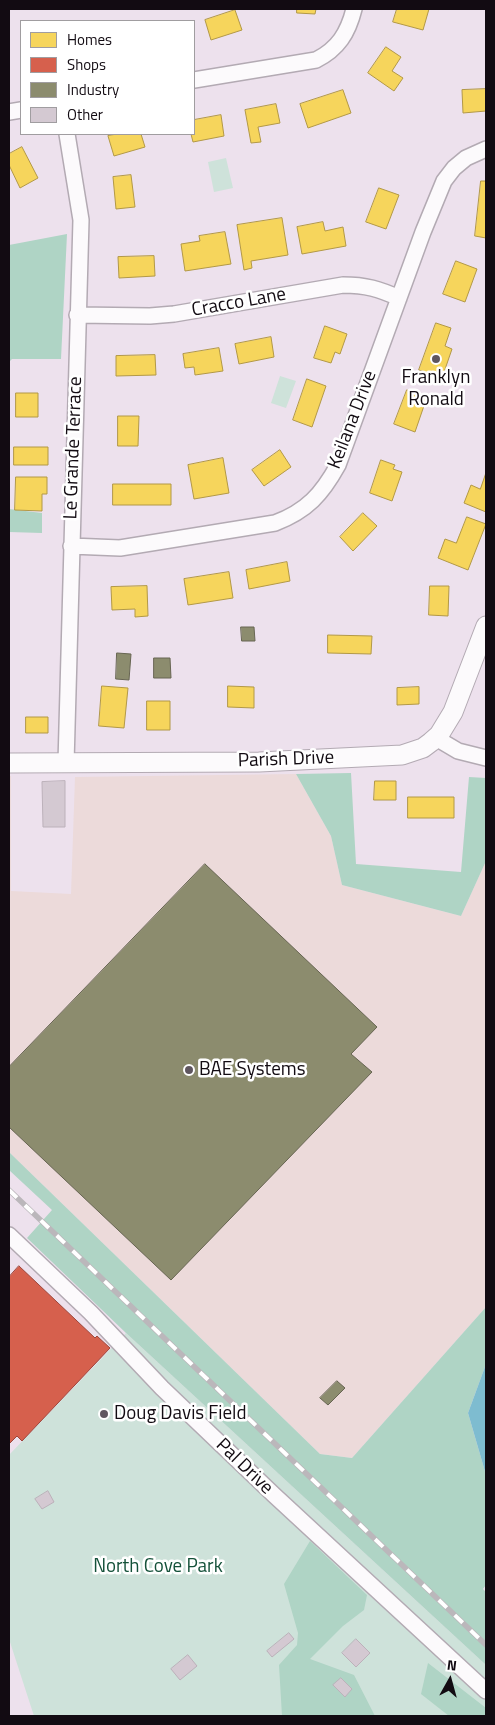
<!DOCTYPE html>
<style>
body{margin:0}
#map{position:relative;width:495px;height:1725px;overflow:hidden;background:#ede1ed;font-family:"Titillium Web",sans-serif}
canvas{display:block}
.frame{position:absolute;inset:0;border:10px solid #120b12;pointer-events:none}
.legend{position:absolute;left:20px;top:20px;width:175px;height:115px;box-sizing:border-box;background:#fff;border:1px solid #a09da0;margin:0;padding:6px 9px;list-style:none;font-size:15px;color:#120b12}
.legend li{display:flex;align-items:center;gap:10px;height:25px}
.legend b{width:25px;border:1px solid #a09da0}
.north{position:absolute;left:425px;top:1655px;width:50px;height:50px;-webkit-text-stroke:4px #fff;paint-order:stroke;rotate:7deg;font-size:14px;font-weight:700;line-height:20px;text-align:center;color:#120b12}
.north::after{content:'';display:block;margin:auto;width:18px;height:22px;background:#120b12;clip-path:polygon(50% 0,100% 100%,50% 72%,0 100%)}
</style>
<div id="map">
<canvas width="495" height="1725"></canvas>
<div class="frame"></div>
<ul class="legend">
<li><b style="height:14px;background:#f6d55c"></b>Homes</li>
<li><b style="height:14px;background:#d6604d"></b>Shops</li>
<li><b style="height:14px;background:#8c8c6e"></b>Industry</li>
<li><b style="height:14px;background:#d4c9d2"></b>Other</li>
</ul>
<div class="north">N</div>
</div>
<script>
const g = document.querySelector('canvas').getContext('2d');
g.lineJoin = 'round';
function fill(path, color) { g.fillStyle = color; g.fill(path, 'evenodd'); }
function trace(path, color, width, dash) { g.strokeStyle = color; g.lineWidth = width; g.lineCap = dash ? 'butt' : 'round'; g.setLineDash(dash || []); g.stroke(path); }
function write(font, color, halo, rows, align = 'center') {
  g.font = font + ' "Titillium Web",sans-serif'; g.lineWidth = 5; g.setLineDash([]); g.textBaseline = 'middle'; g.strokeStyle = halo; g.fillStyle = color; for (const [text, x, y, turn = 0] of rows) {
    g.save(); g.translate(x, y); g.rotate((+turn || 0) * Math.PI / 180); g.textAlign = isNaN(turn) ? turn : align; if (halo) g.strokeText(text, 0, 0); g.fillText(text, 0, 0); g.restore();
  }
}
const industrial = new Path2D(`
 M 296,774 L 331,836 L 342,885 L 461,916 L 486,861 L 486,1307 L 352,1458 L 320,1454 L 9,1152 L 9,776 L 11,776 L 11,891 L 71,894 L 75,777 Z`);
const green = new Path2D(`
 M 226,158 L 233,188 L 214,192 L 208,162 Z
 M 280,376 L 296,381 L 286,408 L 271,403 Z
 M 126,1333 L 486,1665 L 486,1716 L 34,1716 L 9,1639 L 9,1455 Z`);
const forest = new Path2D(`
 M 67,234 L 61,359 L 12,359 L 9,362 L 9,245 Z
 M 9,509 L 42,513 L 42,533 L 9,532 Z
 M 351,773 L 356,864 L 461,872 L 469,777 L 486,778 L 486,861 L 461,916 L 342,885 L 331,836 L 296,774 Z
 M 9,1152 L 320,1454 L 352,1458 L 486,1307 L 486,1364 L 468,1413 L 486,1475 L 486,1585 L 483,1589 L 486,1592 L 486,1665 L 126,1333 L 27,1238 L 52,1210 L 9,1170 Z
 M 310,1541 L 367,1595 L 364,1610 L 343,1626 L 310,1659 L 354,1675 L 375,1716 L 282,1716 L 279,1665 L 297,1645 L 298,1633 L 284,1584 Z
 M 428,1663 L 486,1708 L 486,1716 L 449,1716 L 421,1694 Z`);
const water = new Path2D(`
 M 486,1364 L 486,1475 L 468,1413 Z`);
const homes = new Path2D(`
 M 297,9 L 316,9 L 315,14 L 297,13 Z
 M 397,9 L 429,9 L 423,30 L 393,22 Z
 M 235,10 L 242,30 L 211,40 L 205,20 Z
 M 386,47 L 401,57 L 392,71 L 403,78 L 394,91 L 368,73 Z
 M 486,89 L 486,111 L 463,113 L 462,90 Z
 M 343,90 L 351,113 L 308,128 L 300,104 Z
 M 276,104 L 280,123 L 258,127 L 261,142 L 251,143 L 245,110 Z
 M 221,115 L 224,136 L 193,142 L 191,134 L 194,134 L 194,120 Z
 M 117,134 L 141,134 L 145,147 L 114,156 L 108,136 Z
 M 22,147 L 38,178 L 20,188 L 9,165 L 9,154 Z
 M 131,175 L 135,207 L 116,209 L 113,177 Z
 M 481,181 L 486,181 L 486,238 L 475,236 Z
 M 379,188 L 399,195 L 386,229 L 366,222 Z
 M 282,218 L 288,255 L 251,261 L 252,268 L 244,270 L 237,225 Z
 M 323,222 L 325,231 L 343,227 L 346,246 L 302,254 L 297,227 Z
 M 225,232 L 231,264 L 185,271 L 181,244 L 200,241 L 199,236 Z
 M 154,256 L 155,276 L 119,278 L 118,257 Z
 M 456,261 L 477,269 L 465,302 L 443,294 Z
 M 436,323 L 451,328 L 445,346 L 452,349 L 442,378 L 419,370 Z
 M 325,326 L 347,334 L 340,354 L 335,352 L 331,363 L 314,358 Z
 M 271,337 L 274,357 L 239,364 L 235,344 Z
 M 219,348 L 223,371 L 195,375 L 194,367 L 185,368 L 183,354 Z
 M 155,355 L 156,375 L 116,376 L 116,356 Z
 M 307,379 L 326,386 L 312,427 L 293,420 Z
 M 407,390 L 427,397 L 415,432 L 394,424 Z
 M 16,393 L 38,393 L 38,417 L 16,417 Z
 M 118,416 L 139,416 L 138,446 L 118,446 Z
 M 14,447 L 48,447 L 48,465 L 14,465 Z
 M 280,450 L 291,467 L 264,486 L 252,470 Z
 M 223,458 L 229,493 L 194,499 L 188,465 Z
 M 381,460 L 395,465 L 393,469 L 402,472 L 392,501 L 370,493 Z
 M 486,473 L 486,512 L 464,503 L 471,485 L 480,489 Z
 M 16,477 L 47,477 L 47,494 L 42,494 L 42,511 L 15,510 Z
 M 113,484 L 171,484 L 171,505 L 113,505 Z
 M 363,513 L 377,526 L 353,551 L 340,537 Z
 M 467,517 L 486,524 L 468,570 L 438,558 L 445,539 L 456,543 Z
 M 287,562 L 290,581 L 249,589 L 246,570 Z
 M 229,572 L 233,598 L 188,605 L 184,579 Z
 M 147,586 L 148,616 L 135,617 L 135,609 L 112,610 L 111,587 Z
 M 430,586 L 449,586 L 448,616 L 429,615 Z
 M 328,635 L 372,636 L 371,654 L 328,653 Z
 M 102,686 L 128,688 L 124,728 L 99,726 Z
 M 228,686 L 254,687 L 254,708 L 228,707 Z
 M 419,687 L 419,704 L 397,705 L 397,688 Z
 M 147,701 L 170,701 L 170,730 L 147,730 Z
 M 26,717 L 48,717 L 48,733 L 26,733 Z
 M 375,781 L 396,781 L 396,800 L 374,800 Z
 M 408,797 L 454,797 L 454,818 L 408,818 Z`);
const shops = new Path2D(`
 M 19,1266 L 95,1338 L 97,1336 L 110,1348 L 22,1441 L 17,1436 L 9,1444 L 9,1277 Z`);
const industry = new Path2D(`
 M 241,627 L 254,627 L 255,641 L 242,641 Z
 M 117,653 L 131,654 L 129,680 L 116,679 Z
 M 154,658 L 170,658 L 171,678 L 154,678 Z
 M 205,864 L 377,1027 L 351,1054 L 372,1072 L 171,1280 L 9,1127 L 9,1067 Z
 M 337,1381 L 345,1388 L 328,1405 L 320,1398 Z`);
const building = new Path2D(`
 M 65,781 L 65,827 L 43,827 L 42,782 Z
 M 48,1491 L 54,1502 L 42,1509 L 35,1499 Z
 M 289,1633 L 294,1639 L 272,1657 L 267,1651 Z
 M 356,1639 L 370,1653 L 356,1667 L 342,1653 Z
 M 188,1655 L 197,1666 L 180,1680 L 171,1669 Z
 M 341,1678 L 352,1689 L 345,1697 L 333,1685 Z`);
const minor = new Path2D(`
 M 194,80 L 316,60 C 338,49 348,33 354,9
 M 9,112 L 21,110
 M 77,315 L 150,316 L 174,314 L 343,285 C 366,285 379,289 399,298
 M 71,546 L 120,548 L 275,523 C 307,511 322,494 338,465 L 423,232 L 444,181 L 454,168 L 466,158 L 486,149
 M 436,738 L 458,751 L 486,758
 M 66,763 L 81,220 L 67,134
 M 9,1235 L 91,1313 L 162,1388 L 274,1495 L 486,1691`);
const tertiary = new Path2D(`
 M 9,763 L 259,762 L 402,755 L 423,748 L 431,742 L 439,735 L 453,712 L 486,626`);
const rail = new Path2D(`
 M 9,1190 L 486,1645`);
const markers = [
 [436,359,5,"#5f565f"],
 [189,1070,5,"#5f565f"],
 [104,1414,5,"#5f565f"]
];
const streetNames = [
 ["Cracco Lane",239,303,-10],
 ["Keilana Drive",353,420,-69],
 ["Le Grande Terrace",74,448,-88],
 ["Parish Drive",286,760,-2],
 ["Pal Drive",244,1467,44]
];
const poiNames = [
 ["Franklyn",436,378,"center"],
 ["Ronald",436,400,"center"],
 ["BAE Systems",199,1070],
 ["Doug Davis Field",114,1414]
];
const parkNames = [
 ["North Cove Park",158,1567]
];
fill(industrial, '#ecdada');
fill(green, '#cee2da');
fill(forest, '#afd4c5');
fill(water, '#7ebcd0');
fill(homes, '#f6d55c');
trace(homes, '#b29846', 1);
fill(shops, '#d6604d');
trace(shops, '#9b463b', 1);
fill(industry, '#8c8c6e');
trace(industry, '#676552', 1);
fill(building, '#d4c9d2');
trace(building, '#bcb1ba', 1);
trace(minor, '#b3aab3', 18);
trace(tertiary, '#b3aab3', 21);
trace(minor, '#fcfafc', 15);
trace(tertiary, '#fcfafc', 19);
trace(rail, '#bbb7bb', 5.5);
trace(rail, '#fff', 4, [11]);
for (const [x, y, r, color] of markers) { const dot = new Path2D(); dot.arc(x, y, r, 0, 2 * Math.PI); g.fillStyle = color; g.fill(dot); trace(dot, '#fff', 2); }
write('19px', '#120b12', '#fff', streetNames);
write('19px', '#120b12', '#fff', poiNames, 'left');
write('19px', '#145139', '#fff', parkNames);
</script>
